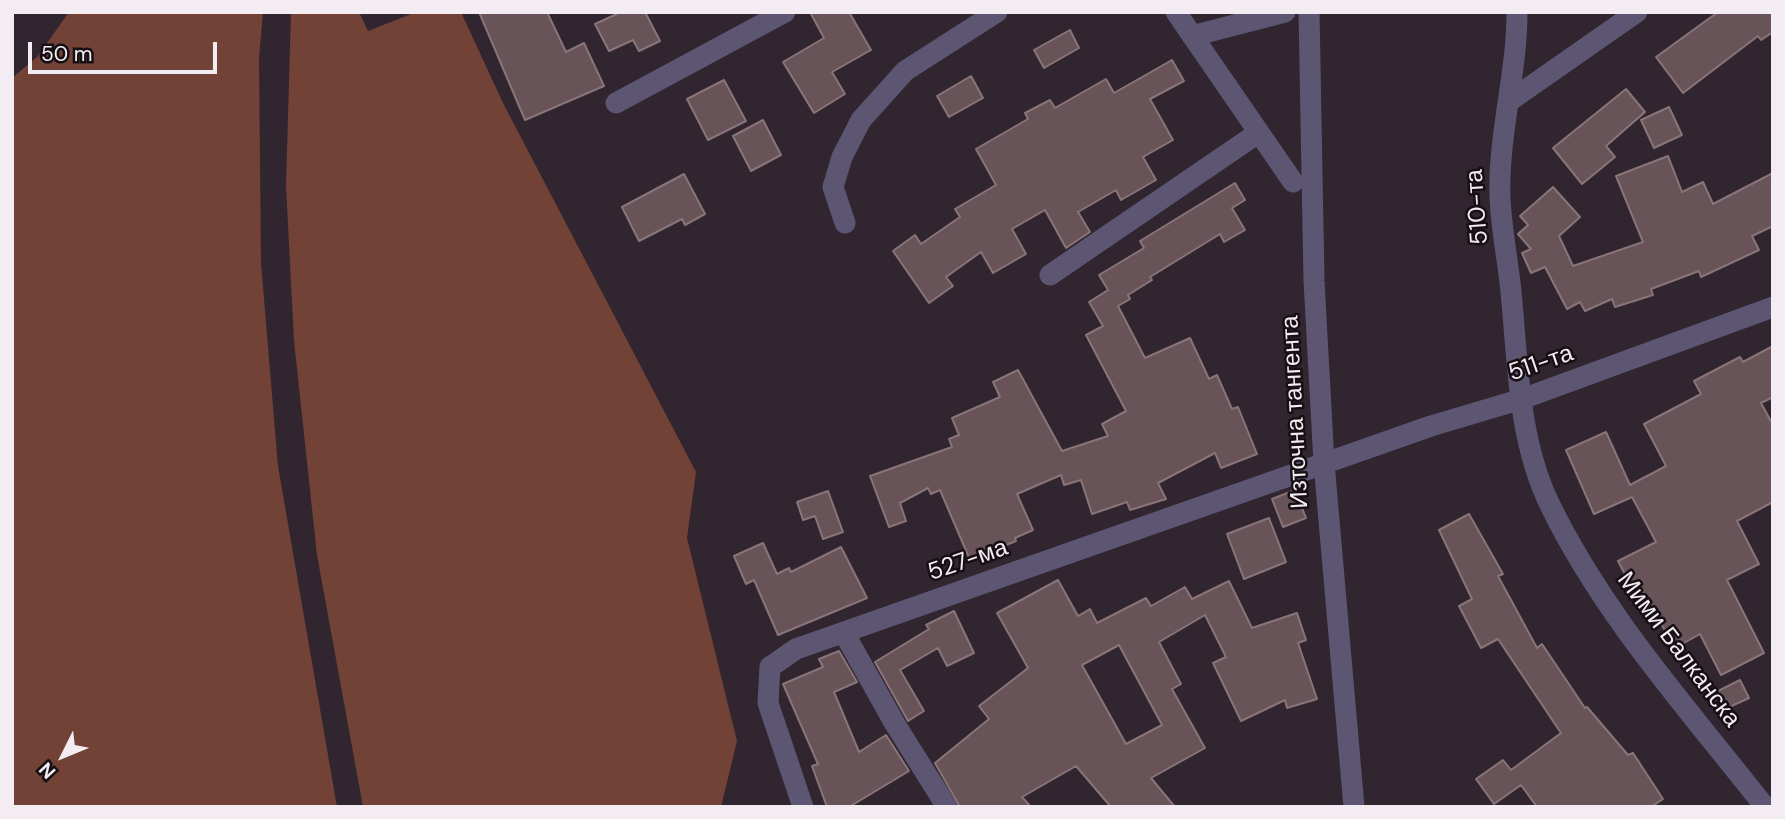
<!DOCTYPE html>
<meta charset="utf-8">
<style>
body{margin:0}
#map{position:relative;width:1785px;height:819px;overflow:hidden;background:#312530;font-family:"DM Sans",sans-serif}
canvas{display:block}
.frame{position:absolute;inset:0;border:14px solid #f4ecf3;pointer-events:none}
.north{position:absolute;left:28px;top:721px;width:70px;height:70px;-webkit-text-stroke:5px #161015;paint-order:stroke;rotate:227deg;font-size:19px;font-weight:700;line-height:28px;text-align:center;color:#f4ecf3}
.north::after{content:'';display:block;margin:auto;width:24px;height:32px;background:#f4ecf3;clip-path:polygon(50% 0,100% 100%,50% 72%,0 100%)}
.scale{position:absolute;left:28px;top:42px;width:189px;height:32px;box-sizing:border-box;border:4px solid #f4ecf3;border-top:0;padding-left:9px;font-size:21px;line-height:24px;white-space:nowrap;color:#f4ecf3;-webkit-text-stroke:5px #161015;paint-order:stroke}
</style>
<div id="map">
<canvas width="1785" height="819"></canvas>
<div class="frame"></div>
<div class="north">N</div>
<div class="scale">50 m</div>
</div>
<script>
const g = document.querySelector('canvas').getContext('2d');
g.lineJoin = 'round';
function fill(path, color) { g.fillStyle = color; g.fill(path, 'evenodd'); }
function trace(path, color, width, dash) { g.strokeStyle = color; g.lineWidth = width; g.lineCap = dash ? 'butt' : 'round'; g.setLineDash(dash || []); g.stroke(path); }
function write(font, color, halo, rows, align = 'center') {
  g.font = font + ' "DM Sans",sans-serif'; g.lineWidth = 5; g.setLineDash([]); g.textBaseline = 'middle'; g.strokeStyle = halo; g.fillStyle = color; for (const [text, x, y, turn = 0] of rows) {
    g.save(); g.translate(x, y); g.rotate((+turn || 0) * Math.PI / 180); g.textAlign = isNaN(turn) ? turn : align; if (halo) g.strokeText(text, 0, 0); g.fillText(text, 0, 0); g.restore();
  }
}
const green = new Path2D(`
 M 69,12 L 263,12 L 259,59 L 261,263 L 278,466 L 337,807 L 12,807 L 12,78 L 37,57 Z
 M 291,12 L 359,12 L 368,31 L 416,12 L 461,12 L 503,103 L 696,472 L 687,538 L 737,741 L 721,807 L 363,807 L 317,555 L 294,341 L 286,186 Z`);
const building = new Path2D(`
 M 479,12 L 547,12 L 566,52 L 584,43 L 604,86 L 525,120 Z
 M 621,12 L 645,12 L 660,41 L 639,51 L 633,40 L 609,51 L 595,24 Z
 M 810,12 L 849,12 L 871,50 L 832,72 L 845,94 L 814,113 L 783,62 L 824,38 Z
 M 1718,12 L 1773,12 L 1773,32 L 1761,40 L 1758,36 L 1683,93 L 1656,57 Z
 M 1070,30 L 1079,48 L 1044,68 L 1034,50 Z
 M 1172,60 L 1184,81 L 1150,99 L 1173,140 L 1143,157 L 1156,180 L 1121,200 L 1116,190 L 1078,212 L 1090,232 L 1066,248 L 1045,210 L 1012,229 L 1026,254 L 993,273 L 981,252 L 946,277 L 953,286 L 929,303 L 893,251 L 915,235 L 921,244 L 960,217 L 955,209 L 996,185 L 976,149 L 1028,119 L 1025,113 L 1050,100 L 1055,108 L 1106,79 L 1114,93 Z
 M 971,76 L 983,98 L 949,117 L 937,96 Z
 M 724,80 L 746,121 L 708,140 L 687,99 Z
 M 1626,89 L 1645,112 L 1606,146 L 1615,157 L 1582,184 L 1553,148 Z
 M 1669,107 L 1682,135 L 1654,148 L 1641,120 Z
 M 763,120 L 781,155 L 751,171 L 733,136 Z
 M 1668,156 L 1682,192 L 1703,182 L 1713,204 L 1773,173 L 1773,226 L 1752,236 L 1759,250 L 1701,277 L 1699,271 L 1651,289 L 1653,295 L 1615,307 L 1612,299 L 1585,311 L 1580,302 L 1567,309 L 1545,267 L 1531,273 L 1522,253 L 1531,249 L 1518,234 L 1528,225 L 1520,216 L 1553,187 L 1580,217 L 1559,236 L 1573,266 L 1643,242 L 1616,176 Z
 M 684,174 L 705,214 L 685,225 L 682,219 L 639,241 L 622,207 Z
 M 1235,183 L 1245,200 L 1232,208 L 1245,230 L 1224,242 L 1220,234 L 1150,277 L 1152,280 L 1128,295 L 1130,299 L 1118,306 L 1145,358 L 1190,338 L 1209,379 L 1217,375 L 1232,409 L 1238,407 L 1257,454 L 1221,468 L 1215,453 L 1158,483 L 1166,499 L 1130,510 L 1127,502 L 1092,514 L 1081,480 L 1064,485 L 1061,475 L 1017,494 L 1033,530 L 1015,538 L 1016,541 L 970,560 L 940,490 L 931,494 L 928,488 L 900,503 L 906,521 L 889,527 L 870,476 L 952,447 L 949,439 L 959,435 L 952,418 L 1000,397 L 993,382 L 1018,370 L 1062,451 L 1108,436 L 1102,424 L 1126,411 L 1086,335 L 1103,326 L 1089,302 L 1108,290 L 1099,275 L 1144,248 L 1140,241 Z
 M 1773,346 L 1773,397 L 1761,403 L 1773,425 L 1773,502 L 1737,521 L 1759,564 L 1727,580 L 1764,653 L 1721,675 L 1700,634 L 1675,648 L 1638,583 L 1631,586 L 1618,561 L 1656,542 L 1632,497 L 1594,514 L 1566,450 L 1606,432 L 1630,485 L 1666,466 L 1644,424 L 1701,394 L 1694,381 L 1740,357 L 1743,362 Z
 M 1295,490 L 1306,518 L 1283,527 L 1272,499 Z
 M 828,491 L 843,532 L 823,539 L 815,516 L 803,520 L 797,502 Z
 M 1469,514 L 1503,574 L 1498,576 L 1537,648 L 1542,644 L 1585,708 L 1587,707 L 1628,755 L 1633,753 L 1663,799 L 1651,807 L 1537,807 L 1521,785 L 1494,804 L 1476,779 L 1503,760 L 1511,770 L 1561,733 L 1498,639 L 1481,648 L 1459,606 L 1472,599 L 1439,530 Z
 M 1269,518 L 1286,562 L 1244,579 L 1227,534 Z
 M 763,543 L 777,574 L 789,568 L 791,572 L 841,547 L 867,598 L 778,635 L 754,580 L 746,584 L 734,556 Z
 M 1058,580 L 1078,616 L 1090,609 L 1097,623 L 1146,598 L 1151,606 L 1185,587 L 1192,599 L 1229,581 L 1252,628 L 1297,613 L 1306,640 L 1298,643 L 1317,699 L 1287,708 L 1285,700 L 1241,721 L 1213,663 L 1226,657 L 1205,615 L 1159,642 L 1181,684 L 1172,689 L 1205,748 L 1151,778 L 1175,807 L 1111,807 L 1076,766 L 1022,797 L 1031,807 L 960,807 L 935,763 L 989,719 L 979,706 L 1028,668 L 997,613 ZM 1119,645 L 1162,725 L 1126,744 L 1082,665 Z
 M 954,611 L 974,653 L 947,666 L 938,648 L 900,670 L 924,711 L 908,721 L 875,662 L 929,629 L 926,625 Z
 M 839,651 L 857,682 L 834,692 L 859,752 L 886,735 L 909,771 L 849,807 L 827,807 L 812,766 L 818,764 L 783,684 L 823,667 L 819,659 Z
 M 1740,680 L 1749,698 L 1725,709 L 1716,692 Z`);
const minor = new Path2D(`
 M 1176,12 L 1293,182
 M 1309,12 L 1314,281 L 1324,463 L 1354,807
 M 1517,12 C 1517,75 1498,134 1500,197 C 1501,228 1508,260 1511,292 C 1518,362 1518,440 1550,505 C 1604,616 1689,710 1765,807
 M 1192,36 L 1285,12
 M 1511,100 L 1637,12
 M 616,103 L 785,12
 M 845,223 L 833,187 L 842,157 L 861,120 L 905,71 L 997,12
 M 1050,275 L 1258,133
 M 844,633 L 895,724 L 947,807
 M 803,807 L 768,703 L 770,667 L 796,649 L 1431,426 L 1522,399 L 1773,307`);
const streetNames = [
 ["510-та",1478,207,-94],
 ["511-та",1541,364,-19],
 ["Източна тангента",1296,412,-93],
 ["527-ма",968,561,-19],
 ["Мими Балканска",1678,650,53]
];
fill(green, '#714235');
fill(building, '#675358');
trace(building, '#897478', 2);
trace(minor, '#5d5673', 21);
write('24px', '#f4ecf3', '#161015', streetNames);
</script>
